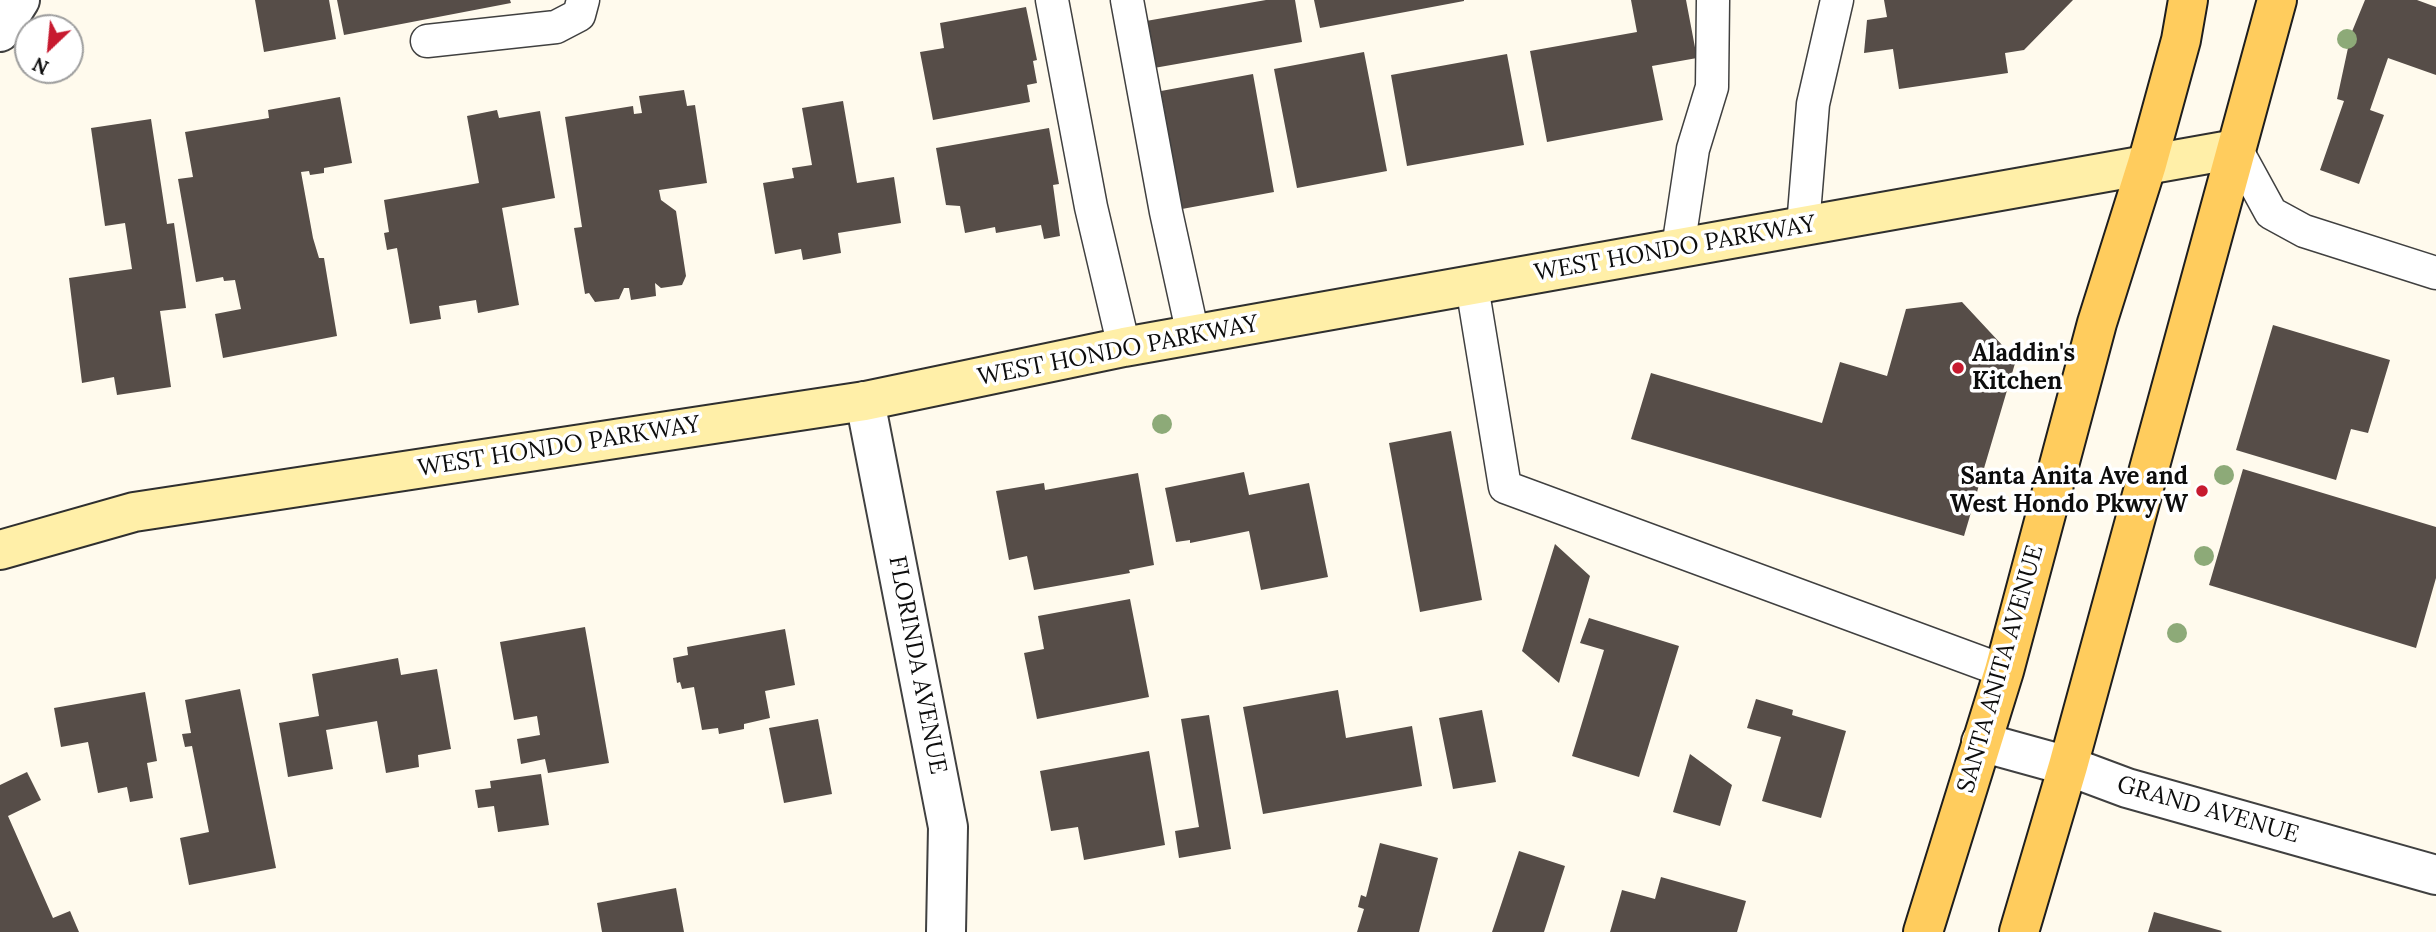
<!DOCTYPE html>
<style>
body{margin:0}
#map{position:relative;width:2436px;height:932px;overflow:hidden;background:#fffaed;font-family:Lora,serif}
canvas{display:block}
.north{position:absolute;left:14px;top:14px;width:70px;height:70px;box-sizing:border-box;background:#fff;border:2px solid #9e9e9e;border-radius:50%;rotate:206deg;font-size:19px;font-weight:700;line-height:28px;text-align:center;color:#0d0d0d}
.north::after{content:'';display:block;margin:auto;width:24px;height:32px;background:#c71a2f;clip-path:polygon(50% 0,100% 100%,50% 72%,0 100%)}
</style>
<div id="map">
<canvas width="2436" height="932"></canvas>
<div class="north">N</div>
</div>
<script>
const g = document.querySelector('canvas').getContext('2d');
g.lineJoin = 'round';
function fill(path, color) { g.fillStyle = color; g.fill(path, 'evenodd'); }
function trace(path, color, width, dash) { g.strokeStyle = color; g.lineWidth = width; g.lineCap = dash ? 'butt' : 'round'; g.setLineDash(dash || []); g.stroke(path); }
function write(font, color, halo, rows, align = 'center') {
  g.font = font + ' Lora,serif'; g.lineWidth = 7; g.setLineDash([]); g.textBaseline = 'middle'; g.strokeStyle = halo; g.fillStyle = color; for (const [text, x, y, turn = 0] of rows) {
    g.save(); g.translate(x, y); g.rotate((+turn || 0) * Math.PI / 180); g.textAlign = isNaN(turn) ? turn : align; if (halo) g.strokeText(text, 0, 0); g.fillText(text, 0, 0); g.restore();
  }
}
const building = new Path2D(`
 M 255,0 L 329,0 L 336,39 L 264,52 Z
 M 337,0 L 510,0 L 511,3 L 344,35 Z
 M 1266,0 L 1295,0 L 1302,42 L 1154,68 L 1146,21 Z
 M 1314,0 L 1464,0 L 1464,1 L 1320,28 Z
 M 1631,0 L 1686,0 L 1697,58 L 1652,66 L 1663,120 L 1547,142 L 1530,51 L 1637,32 Z
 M 1884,0 L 2073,0 L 2024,50 L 2005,53 L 2008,73 L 1899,89 L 1893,49 L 1864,53 L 1867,20 L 1887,17 Z
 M 2365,0 L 2417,0 L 2436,7 L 2436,75 L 2388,58 L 2370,110 L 2384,115 L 2359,184 L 2320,170 L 2344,101 L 2337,99 L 2351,34 Z
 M 1026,7 L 1037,60 L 1033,61 L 1037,83 L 1027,85 L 1030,102 L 933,120 L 920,52 L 944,48 L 940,23 Z
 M 1364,52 L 1387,171 L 1297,188 L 1274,69 Z
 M 1507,54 L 1524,145 L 1407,166 L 1391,75 Z
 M 1253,74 L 1274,192 L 1182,209 L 1161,91 Z
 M 684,90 L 687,106 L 695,105 L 707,183 L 659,190 L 661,200 L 676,211 L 686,276 L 682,285 L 661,288 L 655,283 L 656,296 L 631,300 L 629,288 L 624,288 L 619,299 L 595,302 L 589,293 L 585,294 L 574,228 L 582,227 L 565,117 L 633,106 L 634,114 L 642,113 L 639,96 Z
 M 340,97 L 352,163 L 324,168 L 324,173 L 310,175 L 309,171 L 301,172 L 313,238 L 319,258 L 324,258 L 337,336 L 223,358 L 215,314 L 241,309 L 235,280 L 224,281 L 223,277 L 196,282 L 178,179 L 193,177 L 185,132 L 269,118 L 268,110 Z
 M 843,101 L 857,183 L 894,177 L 901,223 L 838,233 L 841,253 L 803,260 L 801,249 L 775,254 L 763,183 L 794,178 L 792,168 L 812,165 L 802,108 Z
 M 497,110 L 499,118 L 540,111 L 555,198 L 502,208 L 519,305 L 478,313 L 476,300 L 439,306 L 441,319 L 410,324 L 397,248 L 387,250 L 384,233 L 389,232 L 384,200 L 479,183 L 467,116 Z
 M 151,119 L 167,224 L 174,223 L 186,308 L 160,311 L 171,387 L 117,395 L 114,377 L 82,383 L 69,278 L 132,269 L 125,223 L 105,226 L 91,128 Z
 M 1049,128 L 1059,184 L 1053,185 L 1060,236 L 1044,239 L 1041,225 L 996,233 L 995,227 L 965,233 L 960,206 L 946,205 L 936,148 Z
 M 1962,302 L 2016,360 L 1964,536 L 1631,439 L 1651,373 L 1822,423 L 1840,362 L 1887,376 L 1906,309 Z
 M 2273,325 L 2390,360 L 2368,433 L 2351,429 L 2336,480 L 2236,450 Z
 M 1451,431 L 1482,600 L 1420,612 L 1389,443 Z
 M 2243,469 L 2436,527 L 2436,578 L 2416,648 L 2209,585 Z
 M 1244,472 L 1249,495 L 1309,483 L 1328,577 L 1261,590 L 1249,531 L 1190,543 L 1190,540 L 1176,542 L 1165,488 Z
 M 1138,473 L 1154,565 L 1129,570 L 1130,573 L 1034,590 L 1027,556 L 1009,560 L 996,491 L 1044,483 L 1045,490 Z
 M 1555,544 L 1590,576 L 1559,683 L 1522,651 Z
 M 1130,599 L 1149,697 L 1037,719 L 1024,653 L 1044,649 L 1038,616 Z
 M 1589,618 L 1679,646 L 1639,777 L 1572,756 L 1604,650 L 1580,643 Z
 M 585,627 L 609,763 L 548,773 L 545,759 L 521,764 L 517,739 L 540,735 L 537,716 L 514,720 L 500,642 Z
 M 785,629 L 795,685 L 765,691 L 770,718 L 744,724 L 744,729 L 719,734 L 718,728 L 702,730 L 694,687 L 682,689 L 680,682 L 677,683 L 673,658 L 688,655 L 687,647 Z
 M 398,658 L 401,675 L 437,669 L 451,749 L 418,755 L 419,767 L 386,773 L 377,721 L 326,730 L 333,769 L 288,777 L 279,723 L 319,716 L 312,674 Z
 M 240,689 L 276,868 L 189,885 L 180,838 L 209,832 L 192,746 L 185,747 L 182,734 L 191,733 L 185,700 Z
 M 1338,690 L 1346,738 L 1412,726 L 1422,786 L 1263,814 L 1243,707 Z
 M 145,692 L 157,761 L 147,763 L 153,798 L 130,802 L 127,787 L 98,793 L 88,742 L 61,747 L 54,708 Z
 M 1756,699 L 1793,710 L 1792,715 L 1846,731 L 1821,818 L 1762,801 L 1781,737 L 1747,728 Z
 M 1482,710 L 1496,782 L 1453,789 L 1439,718 Z
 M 1209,715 L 1231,849 L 1179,858 L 1175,831 L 1199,827 L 1181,719 Z
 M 818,719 L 832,794 L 784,803 L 769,728 Z
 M 1149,751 L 1165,845 L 1084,860 L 1078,827 L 1051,831 L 1040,771 Z
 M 1690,754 L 1732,785 L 1720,826 L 1673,812 Z
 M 27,772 L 41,800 L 8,816 L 53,918 L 70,911 L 79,932 L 0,932 L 0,785 Z
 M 541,774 L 549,825 L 498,832 L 494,806 L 478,808 L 475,790 L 491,788 L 490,781 Z
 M 1380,843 L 1438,858 L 1419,932 L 1357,932 L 1364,909 L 1358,907 L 1361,895 L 1366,897 Z
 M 1519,851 L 1565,866 L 1544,932 L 1492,932 Z
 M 1661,877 L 1746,901 L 1737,932 L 1610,932 L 1622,890 L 1655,899 Z
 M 676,888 L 684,932 L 602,932 L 597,903 Z
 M 2154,912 L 2222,931 L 2221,932 L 2148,932 Z`);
const lane = new Path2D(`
 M 1052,0 L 1091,207 L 1124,347
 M 1127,0 L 1166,212 L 1193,335
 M 427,41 L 556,27 L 579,15 L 583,0
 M 2236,149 L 2271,213 L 2304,231 L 2436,273
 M 1803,226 L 1813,104 L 1837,0
 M 1678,248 L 1693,149 L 1712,87 L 1713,0
 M 1472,286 L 1505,487 L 2004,671`);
const street = new Path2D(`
 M 0,32 L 20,0
 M 865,401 L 948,827 L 946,932
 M 1981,742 L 2068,766 L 2127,788 L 2436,875`);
const secondary = new Path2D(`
 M 0,550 L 134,512 L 865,401 L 1124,347 L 2236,149`);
const primary = new Path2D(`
 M 1923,932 L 2004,671 L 2097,323 L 2147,164 L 2181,40 L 2188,0
 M 2019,932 L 2068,766 L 2277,0`);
const trees = [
 [2347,39],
 [1162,424],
 [2224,475],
 [2204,556],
 [2177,633]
];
const markers = [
 [1958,368,7,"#c71a2f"],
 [2202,491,7,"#c71a2f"]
];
const streetNames = [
 ["WEST HONDO PARKWAY",1675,249,-10],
 ["WEST HONDO PARKWAY",1118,351,-11],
 ["WEST HONDO PARKWAY",559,447,-9],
 ["FLORINDA AVENUE",917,665,79],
 ["SANTA ANITA AVENUE",2001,669,-74],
 ["GRAND AVENUE",2208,810,16]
];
const poiNames = [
 ["Aladdin's",1972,354],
 ["Kitchen",1972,382],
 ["Santa Anita Ave and",2188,477,"right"],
 ["West Hondo Pkwy W",2188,505,"right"]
];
fill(building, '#564d48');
trace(lane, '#404040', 35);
trace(street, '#404040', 42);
trace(secondary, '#2f2f2f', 42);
trace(primary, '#1e1e1e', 42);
trace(lane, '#fff', 32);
trace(street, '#fff', 38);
trace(secondary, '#ffefa8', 38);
trace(primary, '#ffcc5d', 38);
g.fillStyle = '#8daa78';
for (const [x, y] of trees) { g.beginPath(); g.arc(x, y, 10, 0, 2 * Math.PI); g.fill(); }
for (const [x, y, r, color] of markers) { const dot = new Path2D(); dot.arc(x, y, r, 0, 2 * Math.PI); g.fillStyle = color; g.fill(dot); trace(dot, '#fff', 2.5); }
write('24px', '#0d0d0d', '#fff', streetNames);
write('bold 24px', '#0d0d0d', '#fff', poiNames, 'left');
</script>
